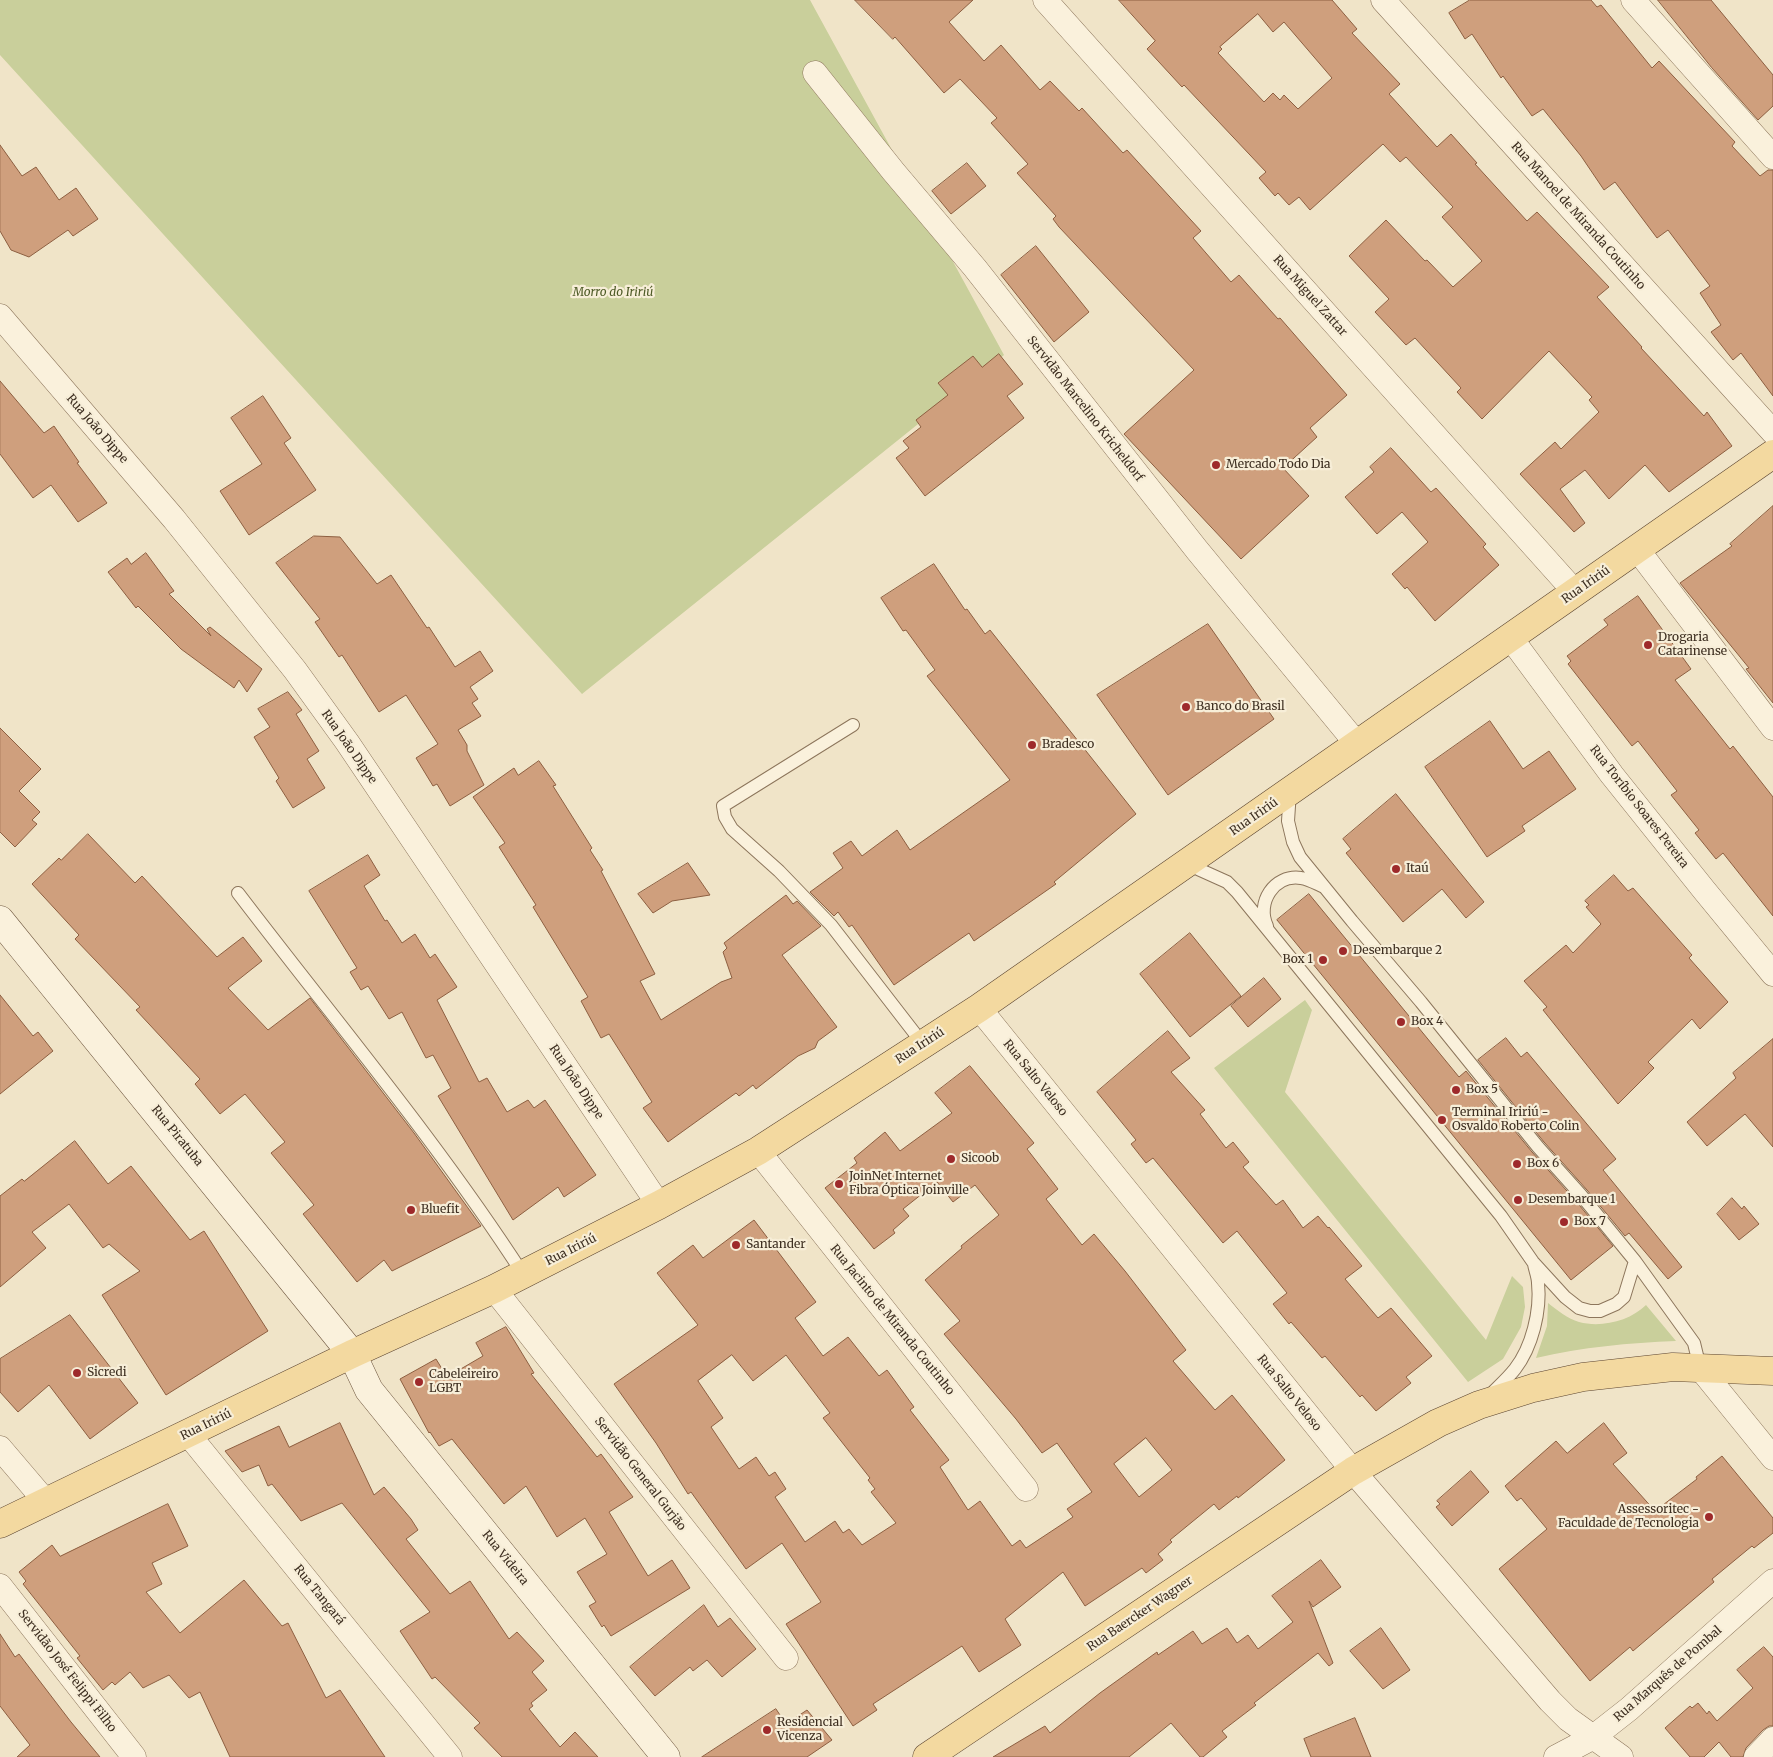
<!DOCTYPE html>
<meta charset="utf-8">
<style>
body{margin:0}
canvas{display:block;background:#f0e4c8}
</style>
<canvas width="1773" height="1757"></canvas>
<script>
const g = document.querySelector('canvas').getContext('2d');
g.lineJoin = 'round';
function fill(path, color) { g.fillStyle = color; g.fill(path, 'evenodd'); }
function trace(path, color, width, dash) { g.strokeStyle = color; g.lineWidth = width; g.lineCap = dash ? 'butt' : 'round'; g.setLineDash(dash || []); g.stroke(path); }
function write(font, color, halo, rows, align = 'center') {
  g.font = font + ' Merriweather,serif'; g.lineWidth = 4.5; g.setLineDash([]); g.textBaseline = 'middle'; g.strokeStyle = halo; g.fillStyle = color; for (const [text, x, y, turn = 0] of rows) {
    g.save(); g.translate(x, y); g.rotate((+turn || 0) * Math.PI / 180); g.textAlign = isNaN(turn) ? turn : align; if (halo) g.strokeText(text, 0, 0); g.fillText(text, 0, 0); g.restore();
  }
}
const green = new Path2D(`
 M 0,0 L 810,0 L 1004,355 L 582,694 L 0,55 Z
 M 1305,1000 L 1312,1010 L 1285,1092 L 1486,1340 L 1512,1276 L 1523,1287 L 1525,1307 L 1521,1327 L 1503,1359 L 1468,1382 L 1214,1068 Z
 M 1548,1303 C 1557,1310 1568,1319 1579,1322 C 1601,1328 1630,1321 1646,1305 L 1676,1341 C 1629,1343 1582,1347 1536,1358 L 1547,1326 Z`);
const building = new Path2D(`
 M 855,0 L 973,0 L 949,22 L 984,61 L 1001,45 L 1040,90 L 1050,81 L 1079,111 L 1082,108 L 1123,153 L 1127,150 L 1201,231 L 1193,238 L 1231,282 L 1239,275 L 1278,319 L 1280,318 L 1347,395 L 1310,428 L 1317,437 L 1283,468 L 1309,496 L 1241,559 L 1124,434 L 1194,370 L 1059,227 L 1053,219 L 1056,216 L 1017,173 L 1028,164 L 991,123 L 997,118 L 960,79 L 944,93 L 895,37 L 893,39 Z
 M 1119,0 L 1332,0 L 1357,29 L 1352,33 L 1400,84 L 1389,94 L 1437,147 L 1451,134 L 1477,163 L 1475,164 L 1527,221 L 1537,212 L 1609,287 L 1597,297 L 1642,347 L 1641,348 L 1704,416 L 1707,412 L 1732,446 L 1669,492 L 1645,465 L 1609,499 L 1585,470 L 1560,489 L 1585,523 L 1574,532 L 1520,474 L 1555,442 L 1561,449 L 1599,412 L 1589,400 L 1592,397 L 1549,351 L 1482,419 L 1457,392 L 1461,388 L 1415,338 L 1406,345 L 1375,312 L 1389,299 L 1349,256 L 1386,220 L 1425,261 L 1427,260 L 1453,287 L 1482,261 L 1442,217 L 1453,207 L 1406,157 L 1400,162 L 1383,144 L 1310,210 L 1299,197 L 1289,205 L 1278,193 L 1275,196 L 1259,178 L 1266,172 L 1184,85 L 1182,87 L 1147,49 L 1155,41 ZM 1258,14 L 1273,32 L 1284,22 L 1332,78 L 1298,109 L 1284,95 L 1280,100 L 1273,93 L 1264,102 L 1218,53 L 1222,49 L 1220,47 Z
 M 1470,0 L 1591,0 L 1597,7 L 1601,5 L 1652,68 L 1659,61 L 1735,142 L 1732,146 L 1760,176 L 1768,170 L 1773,170 L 1773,396 L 1741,353 L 1733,360 L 1711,332 L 1721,325 L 1700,293 L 1710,286 L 1668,230 L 1657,238 L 1615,182 L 1604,190 L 1581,156 L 1543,109 L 1532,116 L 1503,76 L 1501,78 L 1472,34 L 1465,39 L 1449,13 Z
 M 1658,0 L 1711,0 L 1773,75 L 1773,106 L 1758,120 L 1712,68 Z
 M 0,145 L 22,176 L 36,167 L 59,200 L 76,188 L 98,219 L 73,236 L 68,230 L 29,257 L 11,250 L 0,231 Z
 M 967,163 L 986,186 L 951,214 L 932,191 Z
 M 1036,246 L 1089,312 L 1054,342 L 1001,275 Z
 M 999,354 L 1023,384 L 1007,396 L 1024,418 L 925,496 L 896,458 L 909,448 L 903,441 L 921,427 L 916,420 L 948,395 L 938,383 L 973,356 L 982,367 Z
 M 0,381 L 44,433 L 54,426 L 79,462 L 77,463 L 107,503 L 78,522 L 51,485 L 33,498 L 0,454 Z
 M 263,396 L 291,438 L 284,443 L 316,490 L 249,535 L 220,491 L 262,464 L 231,418 Z
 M 1391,448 L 1431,492 L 1436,488 L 1486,544 L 1483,547 L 1499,565 L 1435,621 L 1407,587 L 1405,589 L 1392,574 L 1428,542 L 1402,512 L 1377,534 L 1345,497 L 1374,472 L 1370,467 Z
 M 1773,506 L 1773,703 L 1746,669 L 1749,668 L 1680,583 L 1732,546 L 1730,544 Z
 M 314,536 L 340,537 L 377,584 L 391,575 L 427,628 L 429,627 L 455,667 L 480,651 L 493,671 L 470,687 L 478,699 L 472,703 L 481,716 L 458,730 L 467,745 L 467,751 L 484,785 L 450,806 L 437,784 L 433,786 L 416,758 L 438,744 L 406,695 L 379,712 L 342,655 L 339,657 L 315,622 L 320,619 L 276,563 Z
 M 146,553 L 174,591 L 169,594 L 211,636 L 207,629 L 210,627 L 262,669 L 247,692 L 239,680 L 234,688 L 181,649 L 138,606 L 136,608 L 108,572 L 127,558 L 131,564 Z
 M 934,564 L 965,610 L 967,609 L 985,634 L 990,630 L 1136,814 L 1054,882 L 1056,884 L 974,941 L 969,933 L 894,985 L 852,925 L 849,927 L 838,912 L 834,916 L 810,892 L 843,868 L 833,853 L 851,841 L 862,856 L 897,830 L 910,850 L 1010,780 L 927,676 L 935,670 L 906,630 L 903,631 L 881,598 Z
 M 1638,596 L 1691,669 L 1675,680 L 1730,749 L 1733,746 L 1773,797 L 1773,916 L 1723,853 L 1716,859 L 1695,833 L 1699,830 L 1671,795 L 1677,791 L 1638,741 L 1632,746 L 1568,664 L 1571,661 L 1567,656 L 1608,625 L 1604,620 Z
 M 1208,624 L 1274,719 L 1168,795 L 1097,695 Z
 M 288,692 L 302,710 L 296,714 L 319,751 L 307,759 L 325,788 L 293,808 L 276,781 L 279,778 L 254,737 L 270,727 L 258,709 Z
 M 1490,721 L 1523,769 L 1549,751 L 1576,789 L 1522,826 L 1525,831 L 1487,857 L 1425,767 Z
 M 0,728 L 41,769 L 19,791 L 40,812 L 32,820 L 37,824 L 15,847 L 0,832 Z
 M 539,761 L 556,785 L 553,786 L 592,848 L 590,850 L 603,870 L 601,871 L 655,974 L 640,981 L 661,1020 L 721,982 L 732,978 L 723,952 L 727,948 L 724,943 L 786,895 L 793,904 L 797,901 L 821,926 L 782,955 L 837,1027 L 818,1041 L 815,1048 L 798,1056 L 756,1089 L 753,1085 L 739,1096 L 736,1093 L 668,1142 L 643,1108 L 652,1102 L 609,1034 L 601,1038 L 581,1001 L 588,997 L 533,907 L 536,905 L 499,847 L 505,843 L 473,797 L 514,768 L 518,775 Z
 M 1396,794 L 1484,902 L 1466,918 L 1442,889 L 1403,922 L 1346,853 L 1351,849 L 1343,839 Z
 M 88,834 L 135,883 L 142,876 L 217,957 L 243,937 L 262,961 L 228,988 L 268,1030 L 310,998 L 414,1133 L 481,1226 L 392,1271 L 384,1260 L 357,1282 L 303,1214 L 314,1205 L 271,1153 L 285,1142 L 245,1094 L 220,1114 L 195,1084 L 200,1079 L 136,1010 L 140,1007 L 75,939 L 79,935 L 32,884 L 59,858 L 61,860 Z
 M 368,855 L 380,875 L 364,886 L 385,921 L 387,920 L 402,943 L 415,934 L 430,958 L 435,954 L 457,987 L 437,1000 L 479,1082 L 487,1078 L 507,1112 L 528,1100 L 534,1108 L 545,1100 L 596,1175 L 564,1197 L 558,1187 L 513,1220 L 438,1096 L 451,1088 L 433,1055 L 426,1058 L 402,1012 L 389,1019 L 368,986 L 361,990 L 350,972 L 357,968 L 309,891 Z
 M 688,863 L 710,895 L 672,901 L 653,913 L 638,894 Z
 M 1614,875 L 1628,891 L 1633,888 L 1692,955 L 1689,958 L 1728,1002 L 1700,1029 L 1692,1019 L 1648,1062 L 1654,1068 L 1618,1104 L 1543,1010 L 1547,1007 L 1524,981 L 1566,945 L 1573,953 L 1601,924 L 1586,907 L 1589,905 L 1585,901 Z
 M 1309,894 L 1459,1077 L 1466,1071 L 1532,1152 L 1575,1200 L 1613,1246 L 1571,1280 L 1277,920 Z
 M 1190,933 L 1241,996 L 1190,1037 L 1140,974 Z
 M 1264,978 L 1281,999 L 1248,1027 L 1231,1006 Z
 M 0,995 L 33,1036 L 38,1032 L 53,1051 L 0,1094 Z
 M 1168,1031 L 1190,1058 L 1171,1072 L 1205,1110 L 1200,1114 L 1226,1148 L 1233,1142 L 1249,1162 L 1243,1167 L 1276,1205 L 1283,1200 L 1303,1228 L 1318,1216 L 1328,1228 L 1329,1227 L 1362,1266 L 1345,1279 L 1378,1318 L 1391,1308 L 1432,1356 L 1406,1377 L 1411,1383 L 1376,1411 L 1362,1395 L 1360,1397 L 1325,1356 L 1322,1358 L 1291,1322 L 1289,1324 L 1273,1304 L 1287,1293 L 1237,1231 L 1223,1243 L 1153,1158 L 1146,1163 L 1131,1144 L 1136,1140 L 1097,1092 Z
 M 1506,1038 L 1521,1057 L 1527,1052 L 1616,1159 L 1603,1170 L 1682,1267 L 1668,1279 L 1629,1233 L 1625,1236 L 1587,1190 L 1544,1142 L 1478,1060 Z
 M 1773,1039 L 1773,1147 L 1745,1114 L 1707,1146 L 1687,1122 L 1736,1078 L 1733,1073 Z
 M 970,1066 L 1034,1143 L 1027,1149 L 1058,1189 L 1046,1199 L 1082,1245 L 1094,1234 L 1125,1271 L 1186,1350 L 1173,1361 L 1215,1410 L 1232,1395 L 1285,1460 L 1238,1498 L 1237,1496 L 1219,1510 L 1214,1504 L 1170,1540 L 1172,1542 L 1158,1554 L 1163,1560 L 1146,1573 L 1142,1568 L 1085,1606 L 1063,1572 L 1005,1619 L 1021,1645 L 979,1672 L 962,1646 L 873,1704 L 877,1710 L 853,1726 L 786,1624 L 821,1602 L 782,1543 L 746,1569 L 691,1492 L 688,1494 L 656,1443 L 614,1384 L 698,1325 L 657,1273 L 693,1245 L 703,1258 L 754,1220 L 816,1302 L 795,1318 L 823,1356 L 848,1337 L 879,1376 L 887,1370 L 914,1407 L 910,1410 L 949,1460 L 940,1467 L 968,1510 L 980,1501 L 1012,1546 L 1020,1540 L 1026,1548 L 1073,1517 L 1067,1509 L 1092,1492 L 1057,1443 L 1042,1453 L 1016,1419 L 944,1334 L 960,1321 L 925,1280 L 962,1248 L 961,1246 L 999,1215 L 975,1185 L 953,1202 L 937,1182 L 903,1209 L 909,1216 L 893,1230 L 895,1233 L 874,1249 L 825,1188 L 857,1163 L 854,1158 L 885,1132 L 900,1151 L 952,1113 L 935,1093 ZM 732,1355 L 753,1381 L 786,1355 L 830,1413 L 823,1418 L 870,1478 L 868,1480 L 875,1489 L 871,1492 L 896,1523 L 862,1545 L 849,1529 L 843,1533 L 835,1521 L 805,1542 L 775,1497 L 786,1489 L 775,1472 L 769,1476 L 756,1457 L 739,1469 L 711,1427 L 723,1418 L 698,1381 ZM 1146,1438 L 1172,1470 L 1139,1497 L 1114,1464 Z
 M 75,1141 L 108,1184 L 131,1166 L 190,1240 L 204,1231 L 268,1331 L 166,1395 L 102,1295 L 140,1271 L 109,1244 L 103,1248 L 69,1204 L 32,1232 L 46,1248 L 0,1287 L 0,1196 L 22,1179 L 24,1181 Z
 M 1732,1198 L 1742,1209 L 1744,1206 L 1759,1224 L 1739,1240 L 1717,1214 Z
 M 70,1315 L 138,1403 L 90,1439 L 49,1385 L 18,1412 L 0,1392 L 0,1359 Z
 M 506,1327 L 534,1373 L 531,1374 L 597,1457 L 601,1454 L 633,1497 L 609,1512 L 648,1576 L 672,1560 L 690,1588 L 611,1636 L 604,1625 L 602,1627 L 589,1606 L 596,1602 L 577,1572 L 607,1554 L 585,1518 L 557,1537 L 526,1486 L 504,1504 L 452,1439 L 439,1446 L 430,1432 L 429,1433 L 400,1379 L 436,1359 L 447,1377 L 483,1356 L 476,1343 Z
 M 340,1423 L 374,1495 L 384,1487 L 411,1519 L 418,1530 L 406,1539 L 450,1594 L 470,1581 L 509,1639 L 517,1632 L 544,1661 L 532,1672 L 547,1690 L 531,1703 L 533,1706 L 529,1709 L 560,1747 L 575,1732 L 598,1757 L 502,1757 L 474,1728 L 480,1723 L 435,1677 L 432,1679 L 400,1631 L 430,1612 L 342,1503 L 301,1521 L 272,1484 L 268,1486 L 259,1465 L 242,1472 L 225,1451 L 279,1426 L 289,1447 Z
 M 1604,1423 L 1627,1453 L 1613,1464 L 1655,1511 L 1697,1479 L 1696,1477 L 1722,1456 L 1773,1518 L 1773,1533 L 1754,1548 L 1752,1546 L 1712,1579 L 1714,1582 L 1633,1651 L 1630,1647 L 1590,1681 L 1499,1569 L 1547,1529 L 1521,1498 L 1517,1501 L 1505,1486 L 1556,1441 L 1567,1453 Z
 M 1471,1471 L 1489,1492 L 1452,1526 L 1436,1507 L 1440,1504 L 1437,1501 Z
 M 168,1504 L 188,1546 L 152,1563 L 162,1584 L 146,1592 L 180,1633 L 244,1580 L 282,1626 L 288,1623 L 326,1698 L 340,1690 L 385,1757 L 230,1757 L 200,1692 L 189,1698 L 169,1675 L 143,1688 L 130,1672 L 115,1685 L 112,1682 L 103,1690 L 77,1658 L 80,1656 L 23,1584 L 26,1581 L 19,1572 L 52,1545 L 60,1556 Z
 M 1321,1560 L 1341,1587 L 1313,1607 L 1309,1601 L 1333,1663 L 1329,1666 L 1318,1653 L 1254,1703 L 1256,1705 L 1222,1731 L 1227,1737 L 1203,1757 L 1200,1757 L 1171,1723 L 1129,1757 L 993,1757 L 1045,1726 L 1050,1733 L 1100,1693 L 1157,1652 L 1158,1655 L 1193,1631 L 1202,1644 L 1227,1628 L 1237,1643 L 1248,1635 L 1258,1649 L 1293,1622 L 1272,1596 Z
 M 704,1605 L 718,1627 L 730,1618 L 756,1649 L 722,1677 L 707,1660 L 693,1671 L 690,1667 L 655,1696 L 630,1667 Z
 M 1381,1628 L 1410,1670 L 1383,1689 L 1350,1651 Z
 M 0,1634 L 15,1657 L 19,1654 L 71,1722 L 100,1757 L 17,1757 L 30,1745 L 0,1706 Z
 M 1764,1647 L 1773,1657 L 1773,1726 L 1769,1726 L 1763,1730 L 1746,1748 L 1743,1757 L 1731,1757 L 1719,1742 L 1704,1757 L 1690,1757 L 1665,1728 L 1690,1706 L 1692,1708 L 1698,1703 L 1707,1714 L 1709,1711 L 1717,1721 L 1753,1688 L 1737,1670 Z
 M 776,1709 L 786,1724 L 807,1710 L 832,1740 L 807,1757 L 702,1757 Z
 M 1355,1718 L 1371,1757 L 1311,1757 L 1304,1739 Z`);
const service = new Path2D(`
 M 853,725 L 723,806 L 725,817 L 732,829 L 779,871 L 831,925 L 923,1044
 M 1290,791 L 1288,821 L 1293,842 L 1300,857 L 1352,921 L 1421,1002 L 1538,1147 L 1581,1195 L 1635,1261 L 1694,1343 L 1700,1368
 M 1187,864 L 1227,882 L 1237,892 L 1501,1216 L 1533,1262 L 1565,1297 L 1579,1308 L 1590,1311 L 1600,1311 L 1616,1304 L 1624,1297 L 1635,1261
 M 238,893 C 334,1019 437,1141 523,1274
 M 1267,926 C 1256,903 1274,874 1301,878 C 1309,879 1317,884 1324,887
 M 1491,1394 C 1499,1386 1508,1378 1515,1369 C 1532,1347 1541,1311 1538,1283 C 1538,1277 1535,1270 1534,1264`);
const minor = new Path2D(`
 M 1045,0 L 1575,592
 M 1383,0 L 1773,432
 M 1633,0 L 1773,157
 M 815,73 L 893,171 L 975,268 L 1197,550 L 1357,744
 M 0,316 L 174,519 L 295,670 L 347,742 L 659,1205
 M 1637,549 L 1773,728
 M 1510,637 L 1612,775 L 1704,890 L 1773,974
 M 979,1008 L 1353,1471 L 1550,1701 L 1568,1719 L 1621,1757
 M 758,1151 L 1026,1489
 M 494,1289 L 786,1658
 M 1700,1368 L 1773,1458
 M 188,1434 L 450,1757
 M 0,1448 L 46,1502
 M 0,1586 L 134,1757
 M 1556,1757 L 1592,1738 L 1629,1709 L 1773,1581
 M 1756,1757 L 1773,1739`);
const secondary = new Path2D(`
 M 0,920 L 352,1354 L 369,1390 L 666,1757`);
const primary = new Path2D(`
 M 0,1524 L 352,1354 L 494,1289 L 659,1205 L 758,1151 L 979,1008 L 1773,454
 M 927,1757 L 1353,1471 L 1438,1423 L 1479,1405 L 1533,1388 L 1583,1377 L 1673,1367 L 1773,1371`);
const markers = [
 [1216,465,5,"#9e2a2b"],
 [1648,645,5,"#9e2a2b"],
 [1186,707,5,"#9e2a2b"],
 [1032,745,5,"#9e2a2b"],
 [1396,869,5,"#9e2a2b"],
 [1343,951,5,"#9e2a2b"],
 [1323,960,5,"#9e2a2b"],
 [1401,1022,5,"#9e2a2b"],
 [1456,1090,5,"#9e2a2b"],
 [1442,1120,5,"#9e2a2b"],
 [951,1159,5,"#9e2a2b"],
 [1517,1164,5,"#9e2a2b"],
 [839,1184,5,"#9e2a2b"],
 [1518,1200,5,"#9e2a2b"],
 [411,1210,5,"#9e2a2b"],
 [1564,1222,5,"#9e2a2b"],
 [736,1245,5,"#9e2a2b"],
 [77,1373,5,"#9e2a2b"],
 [419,1382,5,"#9e2a2b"],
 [1709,1517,5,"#9e2a2b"],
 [767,1730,5,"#9e2a2b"]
];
const streetNames = [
 ["Rua Manoel de Miranda Coutinho",1578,216,48],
 ["Rua Miguel Zattar",1310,296,48],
 ["Servidão Marcelino Kricheldorf",1085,409,52],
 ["Rua João Dippe",97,429,49],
 ["Rua Iririú",1586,585,-35],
 ["Rua João Dippe",349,747,55],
 ["Rua Toríbio Soares Pereira",1639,807,52],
 ["Rua Iririú",1254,817,-35],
 ["Rua Iririú",920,1046,-33],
 ["Rua Salto Veloso",1035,1078,51],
 ["Rua João Dippe",576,1082,56],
 ["Rua Piratuba",177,1136,51],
 ["Rua Iririú",571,1250,-27],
 ["Rua Jacinto de Miranda Coutinho",892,1320,51],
 ["Rua Salto Veloso",1289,1393,51],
 ["Rua Iririú",206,1425,-26],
 ["Servidão General Gurjão",640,1474,52],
 ["Rua Videira",505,1558,51],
 ["Rua Tangará",319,1595,51],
 ["Rua Baercker Wagner",1140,1614,-34],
 ["Servidão José Felippi Filho",67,1671,52],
 ["Rua Marquês de Pombal",1668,1674,-41]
];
const parkNames = [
 ["Morro do Iririú",613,293]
];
const poiNames = [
 ["Mercado Todo Dia",1226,465],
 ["Drogaria",1658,638],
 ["Catarinense",1658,652],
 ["Banco do Brasil",1196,707],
 ["Bradesco",1042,745],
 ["Itaú",1406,869],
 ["Desembarque 2",1353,951],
 ["Box 1",1313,960,"right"],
 ["Box 4",1411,1022],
 ["Box 5",1466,1090],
 ["Terminal Iririú -",1452,1113],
 ["Osvaldo Roberto Colin",1452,1127],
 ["Sicoob",961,1159],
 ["Box 6",1527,1164],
 ["JoinNet Internet",849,1177],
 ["Fibra Óptica Joinville",849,1191],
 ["Desembarque 1",1528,1200],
 ["Bluefit",421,1210],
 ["Box 7",1574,1222],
 ["Santander",746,1245],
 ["Sicredi",87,1373],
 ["Cabeleireiro",429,1375],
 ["LGBT",429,1389],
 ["Assessoritec -",1699,1510,"right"],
 ["Faculdade de Tecnologia",1699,1524,"right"],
 ["Residencial",777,1723],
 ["Vicenza",777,1737]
];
fill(green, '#c9cf9b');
fill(building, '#cf9f7d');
trace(building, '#8d5f41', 1);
trace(service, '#8d765c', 14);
trace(minor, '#8d765c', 25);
trace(secondary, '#6f573f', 29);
trace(primary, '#5b4430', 29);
trace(service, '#faf1dc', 12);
trace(minor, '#faf1dc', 24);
trace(secondary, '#faf1dc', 28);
trace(primary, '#f3d9a0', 28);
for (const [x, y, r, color] of markers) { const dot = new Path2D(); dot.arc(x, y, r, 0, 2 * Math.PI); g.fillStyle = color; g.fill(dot); trace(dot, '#f7eed8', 2); }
write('12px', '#3d2e20', '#f7eed8', streetNames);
write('italic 12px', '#4d5a26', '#f7eed8', parkNames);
write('12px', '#3d2e20', '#f7eed8', poiNames, 'left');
</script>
